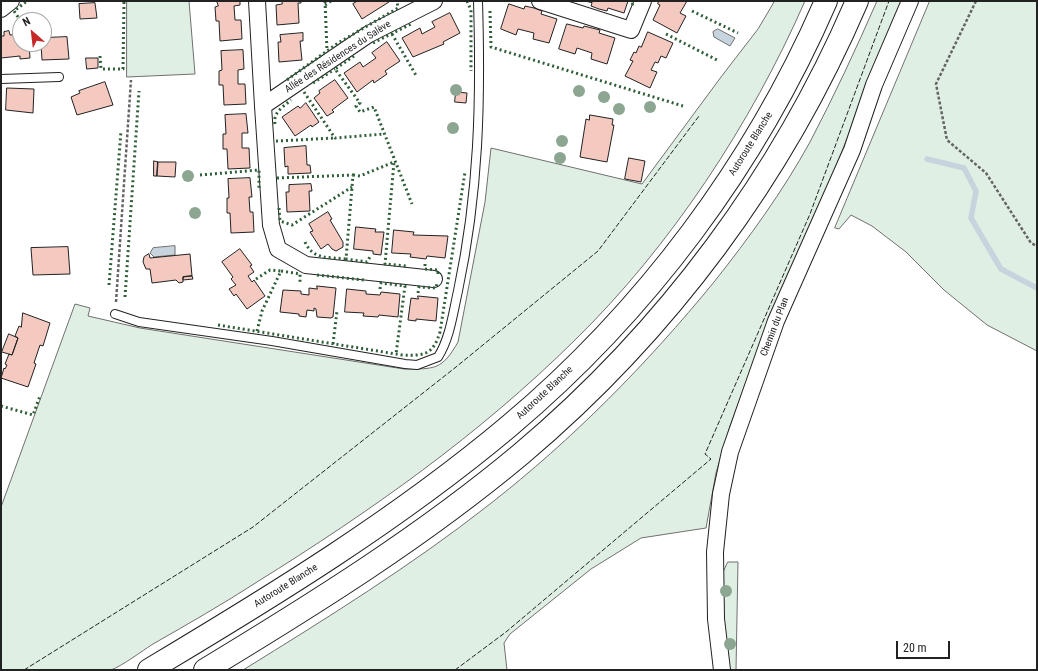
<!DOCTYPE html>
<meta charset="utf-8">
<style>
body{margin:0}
#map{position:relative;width:1038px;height:671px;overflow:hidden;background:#fff;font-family:"Roboto Condensed",sans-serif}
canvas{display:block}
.frame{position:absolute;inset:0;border:2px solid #222;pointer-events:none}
.north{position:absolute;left:12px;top:12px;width:40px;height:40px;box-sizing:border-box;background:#fff;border:1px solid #a7a7a7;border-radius:50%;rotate:332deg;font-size:11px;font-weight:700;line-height:16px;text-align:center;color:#222}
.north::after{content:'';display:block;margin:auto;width:14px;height:18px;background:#c62828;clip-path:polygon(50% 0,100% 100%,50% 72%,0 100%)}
.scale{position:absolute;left:896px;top:641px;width:54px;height:18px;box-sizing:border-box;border:2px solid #222;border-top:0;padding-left:5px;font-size:12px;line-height:14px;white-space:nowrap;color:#222;-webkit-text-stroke:3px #fff;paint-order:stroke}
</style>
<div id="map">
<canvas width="1038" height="671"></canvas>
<div class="frame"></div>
<div class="north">N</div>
<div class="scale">20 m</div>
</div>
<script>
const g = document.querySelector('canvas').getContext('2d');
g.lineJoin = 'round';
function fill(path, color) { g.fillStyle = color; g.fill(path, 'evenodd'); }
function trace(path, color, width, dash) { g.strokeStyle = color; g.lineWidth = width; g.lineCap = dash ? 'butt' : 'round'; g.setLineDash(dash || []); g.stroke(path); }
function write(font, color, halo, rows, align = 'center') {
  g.font = font + ' "Roboto Condensed",sans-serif'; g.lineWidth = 3; g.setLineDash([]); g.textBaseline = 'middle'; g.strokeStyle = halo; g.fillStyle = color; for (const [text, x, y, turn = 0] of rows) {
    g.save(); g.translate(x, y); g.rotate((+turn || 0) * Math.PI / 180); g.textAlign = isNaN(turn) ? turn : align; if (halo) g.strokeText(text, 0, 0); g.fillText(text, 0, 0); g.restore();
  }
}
const green = new Path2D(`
 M 127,1 L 189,1 L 195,74 L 127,77 Z
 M 775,1 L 805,1 C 751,124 671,246 575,340 C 479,435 371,511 257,582 C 223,604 188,624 153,644 C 142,651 122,666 111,670 C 103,671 91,670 83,670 C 56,670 28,670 1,670 L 1,507 L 75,304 L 90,308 L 88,316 L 140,328 L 404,369 C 435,369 442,370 458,342 L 485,202 L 491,148 L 642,184 L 721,77 L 758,29 Z
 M 877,1 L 902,1 L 821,204 L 766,329 L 730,426 L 716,473 L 706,528 L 641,538 L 591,569 L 510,634 L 504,643 L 507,670 L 243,670 C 327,618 411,566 490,504 C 573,439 647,364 714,282 C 749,238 783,191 810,142 C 834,96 856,49 877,1 Z
 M 930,1 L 1037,1 L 1037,351 L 987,325 L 944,290 L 906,252 L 872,226 L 851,215 L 839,229 L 835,228 Z
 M 728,562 L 738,562 L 736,670 L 727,670 L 724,651 L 721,577 Z`);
const water = new Path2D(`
 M 718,29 L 735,38 L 730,46 L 714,37 L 713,32 Z
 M 175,246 L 175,255 L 154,257 L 150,253 L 153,248 Z`);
const stream = new Path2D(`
 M 927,159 L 964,168 L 976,191 L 971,218 L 1001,269 L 1037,288`);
const building = new Path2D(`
 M 217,1 L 240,1 L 240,5 L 234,6 L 235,20 L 241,20 L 242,39 L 220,41 L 219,21 L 216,21 L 215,7 L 218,6 Z
 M 282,1 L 301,1 L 301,3 L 298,3 L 299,23 L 277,25 L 276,5 L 282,4 Z
 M 358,1 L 388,1 L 389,2 L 362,19 L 353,4 Z
 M 585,1 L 628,1 L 624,13 L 608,8 L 607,11 L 599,9 L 591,6 L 592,3 Z
 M 659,1 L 687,1 L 680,13 L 686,16 L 677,33 L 653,20 L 660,5 L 658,4 Z
 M 95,3 L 97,18 L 80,19 L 79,4 Z
 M 509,4 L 524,9 L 525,6 L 534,8 L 542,11 L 541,14 L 557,19 L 549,43 L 533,39 L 534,33 L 518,29 L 516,35 L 501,29 Z
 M 450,13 L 460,33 L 443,42 L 444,44 L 413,57 L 402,38 L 420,28 L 422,34 L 435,27 L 432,22 Z
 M 567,24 L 583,28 L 584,26 L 600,30 L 599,33 L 615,38 L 607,64 L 591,59 L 592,53 L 577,48 L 575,54 L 559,49 Z
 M 9,31 L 10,35 L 20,34 L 20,44 L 29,44 L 30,58 L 20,59 L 20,56 L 1,58 L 1,36 L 4,36 L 4,32 Z
 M 648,32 L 673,43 L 666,58 L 661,56 L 658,63 L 655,62 L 651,70 L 657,72 L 650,88 L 625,76 L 633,61 L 630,60 L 634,52 L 636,53 L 639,46 L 641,47 Z
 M 303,33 L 303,41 L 300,41 L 302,60 L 279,62 L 278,42 L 281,42 L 280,35 Z
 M 67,37 L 69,59 L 42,60 L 41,44 L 44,44 L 44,38 Z
 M 387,42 L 400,61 L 385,71 L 387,74 L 374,83 L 373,80 L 357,92 L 344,73 L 360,62 L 363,67 L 376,58 L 372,53 Z
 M 243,50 L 244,69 L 238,70 L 238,84 L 245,84 L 246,104 L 224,105 L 223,85 L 219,85 L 219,71 L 222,70 L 221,51 Z
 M 86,58 L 98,58 L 98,68 L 87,69 Z
 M 335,80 L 348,98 L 332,110 L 334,112 L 327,116 L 314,98 L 320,93 L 319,91 Z
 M 105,82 L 113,105 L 77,115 L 71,97 L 80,93 L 79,91 Z
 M 7,88 L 34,89 L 33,113 L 6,110 Z
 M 456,92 L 467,93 L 466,103 L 455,102 Z
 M 306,103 L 319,122 L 312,127 L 311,125 L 295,136 L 282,117 L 298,106 L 300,108 Z
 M 246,114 L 248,133 L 242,133 L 242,148 L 249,148 L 250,168 L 228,169 L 227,149 L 223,149 L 223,134 L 226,134 L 225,115 Z
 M 590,115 L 613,119 L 612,125 L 614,125 L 607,162 L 580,157 L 586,119 L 589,120 Z
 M 306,146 L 307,165 L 310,165 L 311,173 L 288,174 L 288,166 L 285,167 L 284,148 Z
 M 629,158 L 645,161 L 641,182 L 625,179 Z
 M 154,161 L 158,162 L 157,176 L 154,176 Z
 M 158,162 L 176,162 L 175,177 L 157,176 Z
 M 250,178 L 252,197 L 249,197 L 250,212 L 253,212 L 254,232 L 231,233 L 230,213 L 227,213 L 227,198 L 229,198 L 228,179 Z
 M 311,184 L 312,191 L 309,191 L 310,211 L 287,212 L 286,192 L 289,192 L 289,185 Z
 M 328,212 L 332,219 L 330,220 L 343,242 L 343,247 L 336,251 L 332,249 L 328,244 L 321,249 L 310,232 L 313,231 L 309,224 Z
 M 356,227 L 376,229 L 375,232 L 384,232 L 381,255 L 373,254 L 373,251 L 354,249 Z
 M 394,230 L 414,232 L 413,235 L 448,236 L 445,258 L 427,256 L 426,259 L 410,257 L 411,254 L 392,253 Z
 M 68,247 L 70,274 L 33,275 L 31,248 Z
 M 240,249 L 252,265 L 250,266 L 254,272 L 248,276 L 252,282 L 254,280 L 265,296 L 247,309 L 236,294 L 234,296 L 229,289 L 236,285 L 231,279 L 233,277 L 222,262 Z
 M 149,254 L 150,258 L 190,254 L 192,276 L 183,277 L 183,282 L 179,283 L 176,280 L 152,283 L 150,269 L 146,269 L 143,262 L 144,257 Z
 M 192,276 L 193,279 L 183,280 L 183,277 Z
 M 317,286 L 336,288 L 333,317 L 331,318 L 317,317 L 316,309 L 314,308 L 314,311 L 307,310 L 306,317 L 299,316 L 299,314 L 280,312 L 283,290 L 301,291 L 301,294 L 309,295 L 309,288 L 317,289 Z
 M 347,289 L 366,291 L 366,294 L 380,295 L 381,292 L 400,294 L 398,317 L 379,315 L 378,317 L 363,316 L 364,313 L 345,312 Z
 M 418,296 L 438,298 L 436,321 L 416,319 L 416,321 L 408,320 L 411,298 L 418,299 Z
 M 23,313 L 50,323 L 43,346 L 40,345 L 34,363 L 36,364 L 28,387 L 1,378 L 4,368 L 5,369 L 7,365 L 5,364 L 9,354 L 12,355 L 18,338 L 15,336 L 19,326 L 21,327 Z
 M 9,334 L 18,338 L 12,355 L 2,352 Z`);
const path = new Path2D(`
 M 976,1 L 936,84 L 947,140 L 986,173 L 1031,243 L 1037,246
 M 116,302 L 131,80`);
const lane = new Path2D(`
 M 1,79 L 59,77
 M 115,314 L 139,322 L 272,341 L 405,364 L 417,365 L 438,357 C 450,338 453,313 458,291 C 479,192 481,101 478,1`);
const street = new Path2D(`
 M 257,1 L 263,106
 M 434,1 L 369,34 L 263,106 L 271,225 L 278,249 L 306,265 L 434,279
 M 540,1 L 631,30 L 643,1
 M 1,9 L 11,1
 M 722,670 L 716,619 L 715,552 L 721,494 L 730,452 L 776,321 L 852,150 L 874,85 L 910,1`);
const highway = new Path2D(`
 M 149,670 C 273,596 397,520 508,427 C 645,312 755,165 826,1
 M 205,670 C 314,604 423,536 521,454 C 667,331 782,176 857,1`);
const hedge = new Path2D(`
 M 325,1 L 327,51
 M 467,1 L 471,10 L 471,71
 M 325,5 L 331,1
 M 632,5 L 634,1
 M 490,11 L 491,47 L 683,106
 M 692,11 L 738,33
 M 18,17 L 14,11 L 27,1
 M 392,34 L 417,77
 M 666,34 L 717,60
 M 373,43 L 413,23
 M 100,56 L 101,69 L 123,69 L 124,1
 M 354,56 L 335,69 L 360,103 L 356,106 L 360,112 L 374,107 L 412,204
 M 287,80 L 338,43 L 398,8 L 397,1
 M 313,83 L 335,69
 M 304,92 L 335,138 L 384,134
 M 275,124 C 273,112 283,107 291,100
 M 276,141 L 335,138
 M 200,175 L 259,170 L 259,188
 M 353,175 L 360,176 L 394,162 L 385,264 L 406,266
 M 277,178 L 353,175 L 346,259 L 367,262 L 370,257
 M 279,208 L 280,221 L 292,225 L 352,187
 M 305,242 C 313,260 329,257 346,259
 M 425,264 L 425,269 L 438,270 L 438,276
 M 317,275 L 364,280
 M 256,279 L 270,270 L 281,271
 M 109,285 L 121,131
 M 380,289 L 381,283 L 405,286 L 396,354
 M 418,293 L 419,287 L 436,288 L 437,283
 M 125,297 L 139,91
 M 218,325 L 402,355 C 424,356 433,355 440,332 L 465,172
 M 257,331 L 262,311 L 281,271 L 300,274 L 300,284
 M 333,344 L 337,311
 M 1,406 L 33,415 L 40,396`);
const fence = new Path2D(`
 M 24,670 L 253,527 L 456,367 L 598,251 L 699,116
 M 455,670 L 506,632 L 711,459 L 705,454 L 810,214 L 889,1`);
const trees = [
 [456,90],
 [579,91],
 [604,97],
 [650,107],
 [619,109],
 [453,128],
 [562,141],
 [560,158],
 [188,176],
 [195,213],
 [726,591],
 [730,644]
];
const streetNames = [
 ["Allée des Résidences du Salève",338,57,-33],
 ["Autoroute Blanche",751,144,-58],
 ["Chemin du Plan",775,327,-69],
 ["Autoroute Blanche",545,393,-43],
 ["Autoroute Blanche",286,586,-32]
];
fill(green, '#e0efe3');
trace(green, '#6f6f6f', 1);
fill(water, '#c7d3dd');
trace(water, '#6f6f6f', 1);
trace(stream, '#c7d3dd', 5.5);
fill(building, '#f3c9c0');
trace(building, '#222', 1);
trace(lane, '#222', 10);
trace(street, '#222', 18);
trace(highway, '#222', 24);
trace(path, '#646464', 2.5, [3, 2]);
trace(lane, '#fff', 8);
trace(street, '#fff', 16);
trace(highway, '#fff', 22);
trace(hedge, '#2f5e38', 3, [2, 3]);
trace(fence, '#222', 1, [5, 2]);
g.fillStyle = '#8da692';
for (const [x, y] of trees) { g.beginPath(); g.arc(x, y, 6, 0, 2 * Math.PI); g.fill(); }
write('10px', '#222', '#fff', streetNames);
</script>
